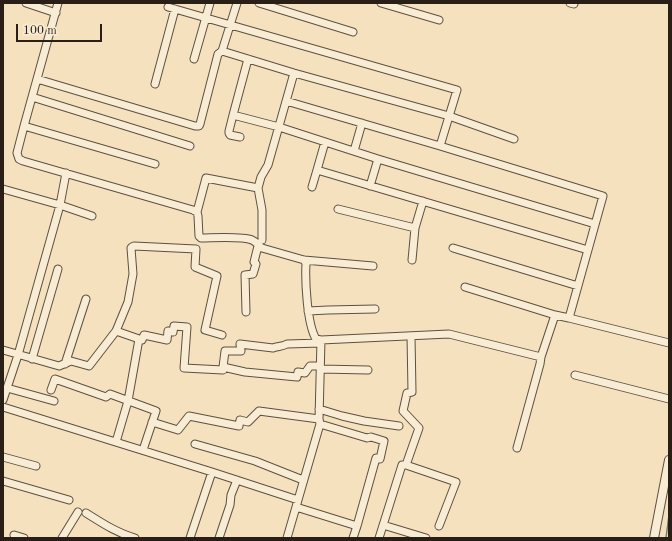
<!DOCTYPE html>
<style>
body{margin:0}
#map{position:relative;width:672px;height:541px;overflow:hidden;background:#f6e1be;font-family:"Old Standard TT",serif}
canvas{display:block}
.frame{position:absolute;inset:0;border:4px solid #2a1f17;pointer-events:none}
.scale{position:absolute;left:16px;top:24px;width:86px;height:18px;box-sizing:border-box;border:2px solid #2a1f17;border-top:0;padding-left:5px;font-size:12px;line-height:14px;white-space:nowrap;color:#2a1f17;-webkit-text-stroke:3px #f9ecd5;paint-order:stroke}
</style>
<div id="map">
<canvas width="672" height="541"></canvas>
<div class="frame"></div>
<div class="scale">100 m</div>
</div>
<script>
const g = document.querySelector('canvas').getContext('2d');
g.lineJoin = 'round';
function trace(path, color, width, dash) { g.strokeStyle = color; g.lineWidth = width; g.lineCap = dash ? 'butt' : 'round'; g.setLineDash(dash || []); g.stroke(path); }
const stream = new Path2D(`
 M 666,538 L 669,515`);
const minor = new Path2D(`
 M 26,3 L 56,13
 M 58,3 L 24,126 L 17,153 L 19,159 L 23,161 L 193,210 L 197,212
 M 237,3 L 222,51 L 294,73 L 449,116 L 514,139
 M 259,3 L 353,32
 M 381,3 L 439,20
 M 570,3 L 574,4
 M 168,7 L 457,90 L 440,146 L 603,196 L 569,318 L 555,315 L 541,357 L 540,364 L 517,448
 M 194,59 L 210,3
 M 37,79 L 195,126 L 199,126 L 200,124 L 218,54 L 222,51
 M 155,84 L 175,9
 M 32,97 L 190,146
 M 286,101 L 440,146
 M 233,115 L 279,127 L 378,159 L 595,224
 M 24,126 L 155,164
 M 240,137 L 230,135 L 229,133 L 229,131 L 233,115 L 248,59
 M 354,151 L 362,123
 M 317,170 L 325,142
 M 370,186 L 378,159
 M 312,187 L 317,170 L 588,250
 M 258,188 L 206,178 L 197,212 L 198,216 L 199,236 L 201,238 C 213,238 242,236 252,240 C 257,242 258,246 262,248 L 304,260 L 373,266
 M 3,189 L 60,205 L 92,216
 M 338,209 L 415,228 L 423,201
 M 262,240 L 262,210 L 258,188 L 261,177 L 268,165 L 294,73
 M 453,248 L 578,286
 M 304,260 L 306,263 C 305,281 307,324 316,339 L 321,340 L 449,334 L 541,357
 M 412,260 L 415,228
 M 465,287 L 555,315
 M 308,311 L 328,310 L 375,309
 M 246,312 L 245,275 L 253,274 L 256,264 L 254,262 L 258,246
 M 569,318 L 669,343
 M 116,331 L 142,340 L 144,335 L 167,340 L 168,331 L 173,332 L 174,326 L 187,327 L 184,368 L 223,370 L 223,367 L 245,372 L 297,377 L 298,372 L 305,373 L 310,366 L 320,366
 M 3,350 L 59,366 L 71,361 L 89,366 L 116,331 L 128,302 L 133,274 L 131,248 L 132,247 L 134,246 L 196,249 L 195,267 L 217,276 L 205,330 L 222,335
 M 32,359 L 58,269
 M 65,364 L 86,299
 M 223,367 L 225,351 L 241,351 L 240,344 L 273,348 C 278,346 282,347 287,344 L 321,343
 M 320,369 L 368,370
 M 575,375 L 669,399
 M 7,388 L 54,401
 M 51,390 L 55,379 L 106,397 L 110,394 L 156,411 L 143,450
 M 3,400 L 18,355 L 60,205 L 66,173
 M 3,407 L 212,472 L 298,500
 M 319,409 L 342,416 L 364,421 L 399,426
 M 152,422 L 178,430 L 189,416 L 239,426 L 240,420 L 248,422 L 259,411 L 319,419
 M 320,424 L 367,438 L 371,437 L 384,441 L 380,459 L 376,458 L 357,526
 M 116,442 L 128,401 L 139,339
 M 195,444 L 255,461 L 303,480
 M 3,457 L 36,466
 M 406,465 L 456,482 L 439,526
 M 3,481 L 69,500
 M 296,507 L 357,526 L 353,538
 M 86,513 C 102,523 117,533 135,538
 M 383,525 L 426,538
 M 14,535 L 24,538
 M 62,538 L 78,512
 M 190,538 L 212,472
 M 219,538 L 230,505 L 231,495 L 237,480
 M 287,538 L 320,424 L 319,419 L 321,340
 M 379,538 L 402,465 L 406,465 L 419,428 L 403,411 L 407,393 L 412,392 L 411,336`);
const tertiary = new Path2D(`
 M 654,538 L 669,460`);
trace(stream, '#707e70', 1.5);
trace(minor, '#5d5041', 9);
trace(tertiary, '#5d5041', 10);
trace(minor, '#f9ecd5', 7);
trace(tertiary, '#f9ecd5', 8);
</script>
